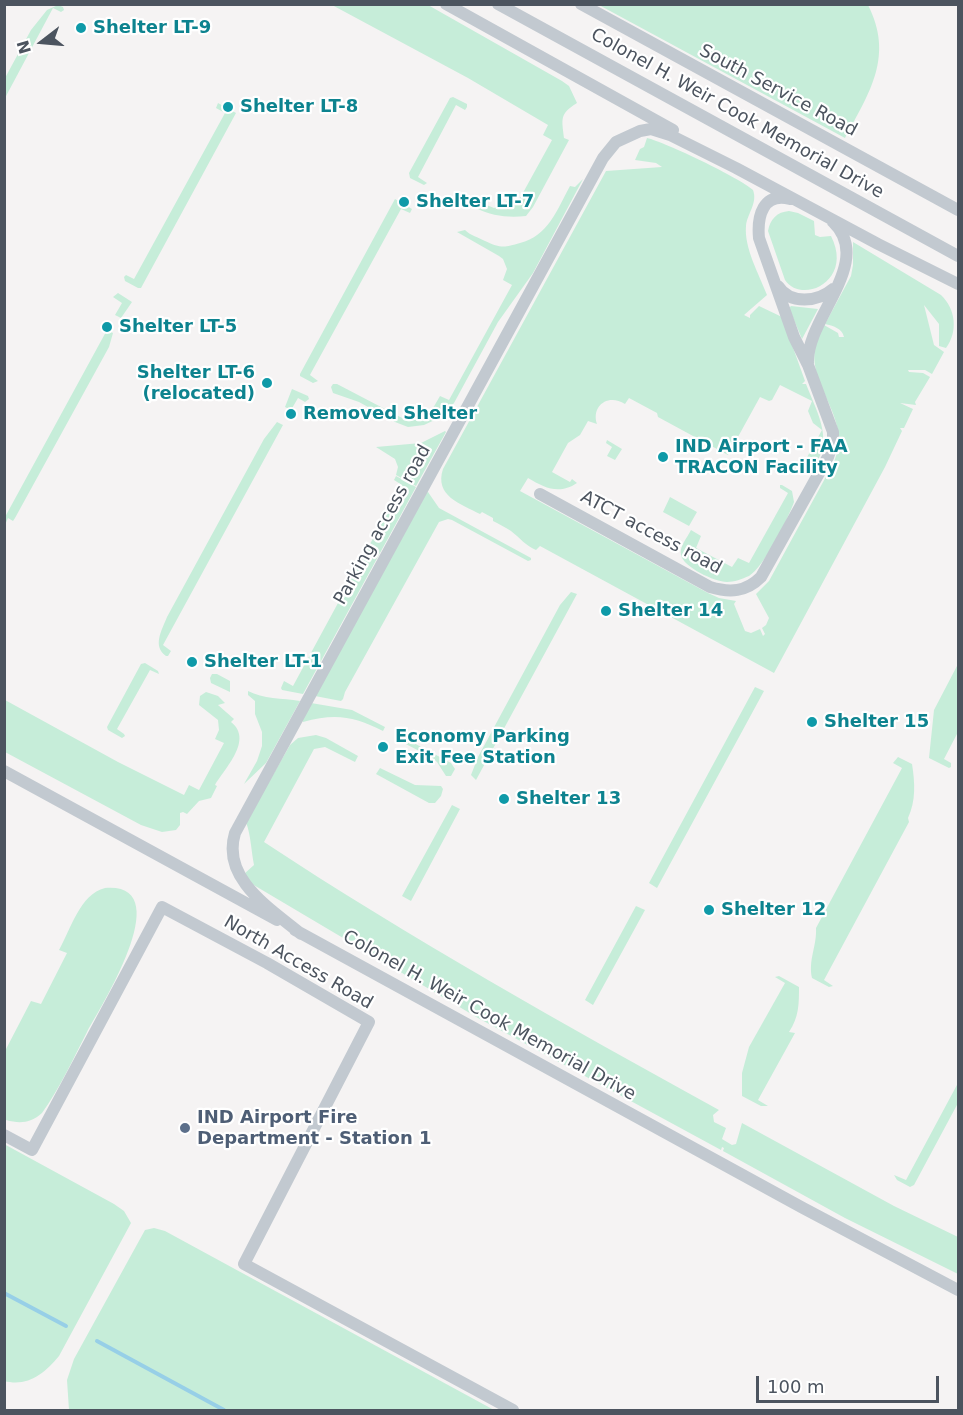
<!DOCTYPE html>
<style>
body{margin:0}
#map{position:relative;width:963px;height:1415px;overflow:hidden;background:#f5f3f3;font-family:"DejaVu Sans",sans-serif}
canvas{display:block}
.frame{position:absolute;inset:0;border:6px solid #4c545f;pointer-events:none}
.north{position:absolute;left:12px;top:12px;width:60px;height:60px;-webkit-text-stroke:4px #fff;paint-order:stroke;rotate:254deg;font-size:16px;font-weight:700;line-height:24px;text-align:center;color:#4c545f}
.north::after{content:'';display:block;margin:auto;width:21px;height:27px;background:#4c545f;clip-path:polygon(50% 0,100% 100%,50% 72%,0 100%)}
.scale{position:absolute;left:756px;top:1376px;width:183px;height:27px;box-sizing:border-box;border:3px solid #4c545f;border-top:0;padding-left:8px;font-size:18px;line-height:21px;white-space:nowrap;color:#4c545f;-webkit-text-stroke:4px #fff;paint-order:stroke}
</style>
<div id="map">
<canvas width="963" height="1415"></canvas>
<div class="frame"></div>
<div class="north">N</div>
<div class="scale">100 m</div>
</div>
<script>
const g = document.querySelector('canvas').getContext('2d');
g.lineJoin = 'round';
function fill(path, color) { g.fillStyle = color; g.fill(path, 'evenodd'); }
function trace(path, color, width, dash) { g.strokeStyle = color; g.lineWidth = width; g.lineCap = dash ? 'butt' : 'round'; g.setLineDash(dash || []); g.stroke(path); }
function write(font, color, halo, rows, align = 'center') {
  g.font = font + ' "DejaVu Sans",sans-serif'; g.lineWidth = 4.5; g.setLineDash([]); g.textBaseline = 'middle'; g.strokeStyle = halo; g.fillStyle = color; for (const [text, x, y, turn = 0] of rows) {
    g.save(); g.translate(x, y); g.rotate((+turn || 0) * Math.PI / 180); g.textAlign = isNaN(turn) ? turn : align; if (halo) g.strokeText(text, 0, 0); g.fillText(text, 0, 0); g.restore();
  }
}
const green = new Path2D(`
 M 58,5 L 63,7 L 64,10 L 61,12 L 53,8 L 5,98 L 5,78 L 31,30 L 47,10 Z
 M 332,5 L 428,5 L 562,81 L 569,86 L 577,103 C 559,114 562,119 564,138 L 569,140 L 533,207 L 526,216 C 508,218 492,216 476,208 L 474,200 L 494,208 L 505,203 L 511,196 L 519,200 L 552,140 L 543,135 L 548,125 L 468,78 Z
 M 599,5 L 868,5 C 894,56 870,92 845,138 Z
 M 453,97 L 467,104 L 467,107 L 465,110 L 456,105 L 418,177 L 427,183 L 424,185 L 410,178 L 409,173 L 450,98 Z
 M 218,103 L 236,113 L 141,288 L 138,288 L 125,281 L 124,277 L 126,275 L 134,279 L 225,113 L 216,108 Z
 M 647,138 C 665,142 740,178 753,190 C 758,203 747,214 746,226 C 744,248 759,274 767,295 L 744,315 L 750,318 L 750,315 L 759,306 L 782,317 L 805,381 L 802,384 L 806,384 C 818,415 836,443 810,471 L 798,473 L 791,470 L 791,467 L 793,466 L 800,470 L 822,430 L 813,423 L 808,411 L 812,401 L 780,385 L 772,400 L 769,401 L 760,397 L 728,455 L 658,417 L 657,413 L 629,398 L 625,404 C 608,393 591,406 597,424 L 588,421 L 580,435 L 568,443 L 552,472 L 570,482 L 572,479 L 577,483 C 559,495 545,488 528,478 L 520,491 L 708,593 L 719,598 L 736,601 L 734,604 L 745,631 L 751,633 L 760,629 L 763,636 L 765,634 L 762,628 L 766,625 L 769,618 L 756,594 L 769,581 L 834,462 C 853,419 808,387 815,348 C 817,340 821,332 824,325 L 838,333 L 839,337 L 844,337 C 842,328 833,326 825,324 L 851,276 L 853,265 L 853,242 L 941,295 C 956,309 958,332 946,348 L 939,346 L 939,324 L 924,305 L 934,345 L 944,352 L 932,374 L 925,370 L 908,370 L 909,372 L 923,373 L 930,377 L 915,402 L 916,405 L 900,403 L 913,409 L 904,428 L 900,428 L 902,431 L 885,467 L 774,673 L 540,546 L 536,550 C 526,546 520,538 511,531 C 505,527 499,524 493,521 L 493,518 L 482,512 L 480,514 C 461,504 434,496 443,469 L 606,171 L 662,167 L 656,163 L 635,160 L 640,149 L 644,147 Z
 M 583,179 L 533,273 L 498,322 L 454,403 L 441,417 L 424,425 L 408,427 L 395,422 L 359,402 L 333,393 L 331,387 L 333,384 L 337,384 L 404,419 L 415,420 L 429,415 L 440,396 L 449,400 L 512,285 L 503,280 L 507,269 L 503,259 L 499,256 L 457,232 L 465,230 C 471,236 478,237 485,241 C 500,248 504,248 520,243 C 548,236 557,210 570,186 L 575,187 Z
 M 395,199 L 412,209 L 410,213 L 401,209 L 311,373 L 310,375 L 318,381 L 313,383 L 300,376 L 300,374 Z
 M 789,211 L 798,213 L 814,221 L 815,235 L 820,237 L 831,236 C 854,281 802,305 785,280 L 768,231 C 770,219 777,212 789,211 Z
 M 118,293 L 132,302 L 121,318 L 115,315 L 122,303 L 113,297 Z
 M 791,306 L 818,309 L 802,339 L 789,308 Z
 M 107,330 L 113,333 L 109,347 L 15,518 L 13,521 L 8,518 L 5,525 L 5,517 Z
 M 292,389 L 308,396 L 309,399 L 305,402 L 298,398 L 291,410 L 285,407 Z
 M 277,422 L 283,425 L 163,645 L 171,651 L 168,656 L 166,656 C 152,646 162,630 167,617 L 264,439 Z
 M 445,431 L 446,432 L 416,486 L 396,475 L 398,467 L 395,459 L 376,447 L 421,443 Z
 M 607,440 L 622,449 L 615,460 L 607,456 L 612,447 L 606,443 Z
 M 396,476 L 416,487 L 303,694 L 282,690 L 281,688 L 284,681 L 293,686 L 402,485 L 394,480 Z
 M 780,485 L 782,485 L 792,491 L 794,502 C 788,519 764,567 749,576 C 742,579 734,582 727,582 C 715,582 683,567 681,555 C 679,547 687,538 691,530 L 701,536 L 696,548 L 732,567 L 738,558 L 749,563 L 788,493 L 780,488 Z
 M 428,492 L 439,508 L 531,558 L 531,560 L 528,561 L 452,520 L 448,519 L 439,522 L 345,692 L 343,699 L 341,701 L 315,696 L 425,493 Z
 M 670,497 L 697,512 L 689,526 L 663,512 Z
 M 571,592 L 577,594 L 476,780 L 471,775 L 478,757 L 560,605 Z
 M 145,663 L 158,671 L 159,674 L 150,670 L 117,729 L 124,734 L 125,736 L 122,738 L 108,730 L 107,727 L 141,664 Z
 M 958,664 L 958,732 L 944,759 L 951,763 L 951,767 L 949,768 L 929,758 L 934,710 Z
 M 212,674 L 217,674 L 230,681 L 230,692 L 211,683 L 210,678 Z
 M 755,687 L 764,691 L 657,888 L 649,883 Z
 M 248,691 C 263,699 282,698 300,701 L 266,763 L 244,784 L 257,761 L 262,746 L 262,732 L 255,714 L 255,701 L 248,695 Z
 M 206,692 L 218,696 L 225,703 L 218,705 L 234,719 L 231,722 C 254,740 224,769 215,785 L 217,786 L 211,798 L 199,801 L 187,814 L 183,812 L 180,813 L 180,825 L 176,830 L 162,832 L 141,825 L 5,752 L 5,700 L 118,762 L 184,795 L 189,785 L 199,790 L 224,743 L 215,739 L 219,730 L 218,720 L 199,705 L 200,696 Z
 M 311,703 L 352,710 L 385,727 L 383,731 C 354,716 335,713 303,722 L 302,720 Z
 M 316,735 L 326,738 L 358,756 L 355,762 L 325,747 L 314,749 L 264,842 C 411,939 565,1025 719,1110 L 713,1115 L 714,1122 L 726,1128 L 722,1139 L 732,1145 L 736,1144 L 742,1123 L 894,1206 L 958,1237 L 958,1274 L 845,1218 L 723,1151 L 724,1148 L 722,1147 L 721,1150 L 478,1018 L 252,884 L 244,874 L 254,865 C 251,850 251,836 246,822 L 290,745 L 298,738 Z
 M 399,735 L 451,763 L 455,769 L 451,776 L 446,776 L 437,762 L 431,757 L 396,739 Z
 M 898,757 L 912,764 C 915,783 916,801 908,818 L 909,822 L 824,980 L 833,986 L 829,987 L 812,978 C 808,960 817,946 816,928 L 902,768 L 893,763 Z
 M 380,768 L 415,785 L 441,786 L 443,789 L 441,796 L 435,803 L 429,803 L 376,774 Z
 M 452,805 L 460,809 L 411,901 L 402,896 Z
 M 105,888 C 180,882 100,1008 87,1032 C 73,1059 60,1088 42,1113 C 31,1123 20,1124 6,1120 L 5,1051 L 31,1001 L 41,1004 L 67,953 L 59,950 C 71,929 80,894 105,888 Z
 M 636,906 L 645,910 L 593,1005 L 585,1000 Z
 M 779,976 L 799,987 C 799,1004 799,1017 789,1032 L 795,1033 L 758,1100 L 768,1106 L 761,1106 L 742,1096 L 742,1073 L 749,1047 L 785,983 L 775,977 Z
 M 958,1083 L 958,1103 L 914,1185 L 910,1187 L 897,1180 L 894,1175 L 906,1180 Z
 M 4,1144 L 114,1204 L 124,1211 L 131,1223 L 59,1356 C 44,1374 28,1387 4,1381 Z
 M 154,1228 L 165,1231 L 494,1410 L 69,1410 L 67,1380 L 74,1359 L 145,1230 Z`);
const stream = new Path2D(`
 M 4,1293 L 66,1326
 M 97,1341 L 224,1410`);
const minor = new Path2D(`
 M 446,4 L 673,130
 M 498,4 L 958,256
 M 581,4 L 958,210
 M 778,286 C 790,305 818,302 833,289
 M 808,363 C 806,318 875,262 833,222
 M 540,494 L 710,587 C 730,593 746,592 761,577 L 828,457 L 833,442 L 833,432 L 808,365 L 794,337 L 759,238 C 757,216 763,192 790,199
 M 4,771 L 277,920
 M 295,930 L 803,1208 L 958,1290
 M 301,934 C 271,909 221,879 235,833 L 603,158 L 616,142 L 640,131 L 651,129 L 670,135 L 736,168 L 878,244 L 958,284
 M 4,1135 L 32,1150 L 162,907 L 267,963 L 369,1022 L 244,1264 L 513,1410`);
const markers = [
 [81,28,6,"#0f9aa8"],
 [228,107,6,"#0f9aa8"],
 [404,202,6,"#0f9aa8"],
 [107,327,6,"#0f9aa8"],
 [267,383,6,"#0f9aa8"],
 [291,414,6,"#0f9aa8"],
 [663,457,6,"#0f9aa8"],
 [606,611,6,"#0f9aa8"],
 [192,662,6,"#0f9aa8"],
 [812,722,6,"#0f9aa8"],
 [383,747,6,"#0f9aa8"],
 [504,799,6,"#0f9aa8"],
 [709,910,6,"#0f9aa8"],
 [185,1128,6,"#5c6f8a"]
];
const cultureNames = [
 ["Shelter LT-9",93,28],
 ["Shelter LT-8",240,107],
 ["Shelter LT-7",416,202],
 ["Shelter LT-5",119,327],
 ["Shelter LT-6",255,373,"right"],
 ["(relocated)",255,394,"right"],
 ["Removed Shelter",303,414],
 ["IND Airport - FAA",675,447],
 ["TRACON Facility",675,468],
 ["Shelter 14",618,611],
 ["Shelter LT-1",204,662],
 ["Shelter 15",824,722],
 ["Economy Parking",395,737],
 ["Exit Fee Station",395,758],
 ["Shelter 13",516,799],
 ["Shelter 12",721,910]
];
const streetNames = [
 ["South Service Road",778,91,28],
 ["Colonel H. Weir Cook Memorial Drive",737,114,29],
 ["Parking access road",383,525,-61],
 ["ATCT access road",651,533,28],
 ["North Access Road",298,963,30],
 ["Colonel H. Weir Cook Memorial Drive",489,1016,29]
];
const serviceNames = [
 ["IND Airport Fire",197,1118],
 ["Department - Station 1",197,1139]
];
fill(green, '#c6edd9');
trace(stream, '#97cfe7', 4);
trace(minor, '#c2c9d0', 12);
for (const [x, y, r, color] of markers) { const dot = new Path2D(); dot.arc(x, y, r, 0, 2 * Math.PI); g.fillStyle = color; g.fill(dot); trace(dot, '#fff', 2); }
write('bold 18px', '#0d838f', '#fff', cultureNames, 'left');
write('18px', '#4c545f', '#fff', streetNames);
write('bold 18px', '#4e5e75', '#fff', serviceNames, 'left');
</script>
